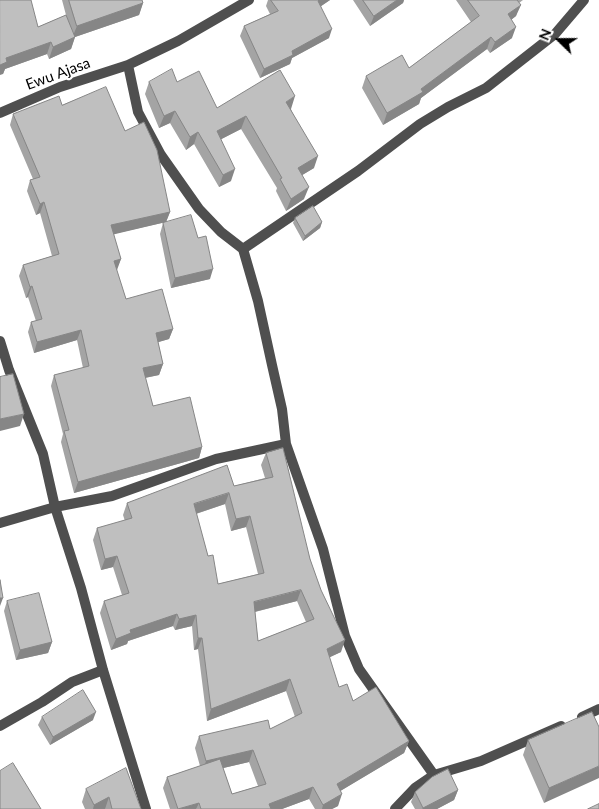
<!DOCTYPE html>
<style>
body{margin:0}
#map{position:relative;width:599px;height:809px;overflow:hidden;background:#fff;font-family:Lato,sans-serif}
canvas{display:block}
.north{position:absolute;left:534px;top:15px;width:50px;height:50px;-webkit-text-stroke:4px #fff;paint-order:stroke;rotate:292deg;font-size:14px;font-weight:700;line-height:20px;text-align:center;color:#000}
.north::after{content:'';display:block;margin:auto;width:18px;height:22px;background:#000;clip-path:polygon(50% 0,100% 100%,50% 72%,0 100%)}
</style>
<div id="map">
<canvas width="599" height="809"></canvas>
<div class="north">N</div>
</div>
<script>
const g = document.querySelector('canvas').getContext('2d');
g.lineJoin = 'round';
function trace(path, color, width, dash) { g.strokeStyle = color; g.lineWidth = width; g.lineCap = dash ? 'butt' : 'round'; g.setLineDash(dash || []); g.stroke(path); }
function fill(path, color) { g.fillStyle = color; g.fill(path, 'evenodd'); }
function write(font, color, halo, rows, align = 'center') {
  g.font = font + ' Lato,sans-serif'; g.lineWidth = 4.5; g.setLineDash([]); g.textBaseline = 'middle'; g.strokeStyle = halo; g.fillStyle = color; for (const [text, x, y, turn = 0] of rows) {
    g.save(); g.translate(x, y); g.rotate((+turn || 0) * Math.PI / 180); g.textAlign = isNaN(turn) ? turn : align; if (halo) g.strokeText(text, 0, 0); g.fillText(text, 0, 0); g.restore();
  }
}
const street = new Path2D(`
 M 128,65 L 138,112 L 161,155 L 199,209 L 221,232 L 243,249 L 258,301 L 272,365 L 282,409 L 286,444 L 323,549 L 345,636 L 359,669 L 434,775
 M 0,113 L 60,87 L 128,65 L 178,41 L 249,0
 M 243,249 L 358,171 L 420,124 L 448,107 L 486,88 L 555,34 L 584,0
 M 0,341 L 9,370 L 43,454 L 55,507 L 81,588 L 103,670 L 146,809
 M 0,523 L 55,507 L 112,496 L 216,459 L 286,444
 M 582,717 L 599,709
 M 0,726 L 42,702 L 72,682 L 103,670
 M 395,809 L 415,788 L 434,775 L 481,761 L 561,726`);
const wall = new Path2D(`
 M 0,0 L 38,27 L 66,15 L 62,0 L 142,0 L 143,3 L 139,15 L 75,37 L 71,49 L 49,59 L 47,54 L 5,69 L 3,74 Z
 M 268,0 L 330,0 L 321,6 L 329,38 L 292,58 L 290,64 L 260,78 L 240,36 L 244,26 L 270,14 L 266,6 Z
 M 353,0 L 404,0 L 403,3 L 370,26 Z
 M 456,0 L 523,0 L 519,3 L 516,16 L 511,20 L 512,38 L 490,53 L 487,49 L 421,98 L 419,104 L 383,125 L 362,88 L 366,76 L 409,68 L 471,22 Z
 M 149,82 L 177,82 L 217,108 L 291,109 L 314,168 L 302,175 L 304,199 L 286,211 L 276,191 L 277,188 L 241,129 L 221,139 L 231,181 L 219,187 L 194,144 L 186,150 L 170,123 L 159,128 L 145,94 Z
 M 62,105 L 125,131 L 170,212 L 166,222 L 113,234 L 121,259 L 116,270 L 126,299 L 173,329 L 169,339 L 158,342 L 163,364 L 159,375 L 145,378 L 153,406 L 202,447 L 199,458 L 74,493 L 61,442 L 63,434 L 51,386 L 54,375 L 83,368 L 77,340 L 34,353 L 28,332 L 31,322 L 36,321 L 28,297 L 26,298 L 19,276 L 23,265 L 52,256 L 40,213 L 36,215 L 27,191 L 30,180 L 33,179 L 10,125 L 13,114 Z
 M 295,218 L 322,222 L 320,228 L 303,241 L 293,223 Z
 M 163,223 L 210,279 L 171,288 L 160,234 Z
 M 266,453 L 310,559 L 341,652 L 329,657 L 339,687 L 353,701 L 409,741 L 404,753 L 340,791 L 338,806 L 332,809 L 315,809 L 309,799 L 282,809 L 170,809 L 163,788 L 167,777 L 200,766 L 195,748 L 199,736 L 270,729 L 295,717 L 286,691 L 207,721 L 198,649 L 194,650 L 192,626 L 175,630 L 173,626 L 128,641 L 127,644 L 111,650 L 100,613 L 104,601 L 122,595 L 113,567 L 101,570 L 93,540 L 97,528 L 125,521 L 123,515 L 127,503 L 234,486 L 265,478 L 261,465 ZM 225,504 L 231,531 L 246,527 L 258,574 L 218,584 L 208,556 L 196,514 ZM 297,601 L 306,622 L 258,641 L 255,612 ZM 249,762 L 258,786 L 232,794 L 223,768 Z
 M 7,601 L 52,642 L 48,653 L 16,660 L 4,611 Z
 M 42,717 L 93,720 L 50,745 L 38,725 Z
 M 599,727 L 544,803 L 523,755 L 528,740 Z
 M 86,789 L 141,809 L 85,809 L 82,802 Z
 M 458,790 L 454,800 L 437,809 L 415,809 L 411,802 L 415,792 Z`);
const shadedWall = new Path2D(`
 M 319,0 L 330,0 L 314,11 L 318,1 Z
 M 397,0 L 404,0 L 403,3 L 370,26 L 374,16 Z
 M 143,3 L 139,15 L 72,38 L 77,26 Z
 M 521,5 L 516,16 L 503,26 L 508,14 Z
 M 516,27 L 512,38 L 490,53 L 495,42 Z
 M 332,29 L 329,38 L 292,58 L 290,64 L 260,78 L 264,69 L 292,51 Z
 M 75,37 L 71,49 L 49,59 L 53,47 Z
 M 491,37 L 487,49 L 421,98 L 419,104 L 383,125 L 387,113 L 421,89 Z
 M 51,42 L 47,54 L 5,69 L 3,74 L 0,75 L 0,65 L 6,58 Z
 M 295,96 L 291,109 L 282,114 L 286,102 Z
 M 175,111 L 170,123 L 159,128 L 164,116 Z
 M 246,116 L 241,129 L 212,144 L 217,131 Z
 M 198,132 L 194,144 L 186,150 L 190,137 Z
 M 318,156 L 314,168 L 294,180 L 298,168 Z
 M 235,169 L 231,181 L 219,187 L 223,175 Z
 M 309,187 L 304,199 L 286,211 L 291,199 Z
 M 44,202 L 40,213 L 36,215 L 40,204 Z
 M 170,212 L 166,222 L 107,236 L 111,225 Z
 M 322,222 L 320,228 L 303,241 L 305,236 Z
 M 121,259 L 117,270 L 110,272 L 114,261 Z
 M 213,269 L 210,279 L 171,288 L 175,278 Z
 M 32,286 L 28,297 L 26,298 L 30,287 Z
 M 173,329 L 169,339 L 152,344 L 156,333 Z
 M 81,330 L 77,340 L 34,353 L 37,342 Z
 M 163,364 L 159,375 L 139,379 L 143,368 Z
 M 24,414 L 20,426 L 0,431 L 0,419 Z
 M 202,447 L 199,458 L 74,493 L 78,482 Z
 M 229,493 L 225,504 L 189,516 L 194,504 Z
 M 250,516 L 246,527 L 231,531 L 236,519 Z
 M 117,556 L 113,567 L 101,570 L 105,559 Z
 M 301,590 L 297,601 L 250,613 L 254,602 Z
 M 0,598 L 3,598 L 0,606 Z
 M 177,614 L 173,626 L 128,641 L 127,644 L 111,650 L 116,639 L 130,630 Z
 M 196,615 L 192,626 L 175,630 L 179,619 Z
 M 198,638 L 202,638 L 198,649 L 194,650 Z
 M 345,640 L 341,652 L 322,661 L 327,649 Z
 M 52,642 L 48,653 L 16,660 L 20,650 Z
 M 290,679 L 286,691 L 207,721 L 211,709 Z
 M 96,712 L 93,720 L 50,745 L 53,737 Z
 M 409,741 L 404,753 L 332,796 L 337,784 Z
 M 253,750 L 249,762 L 202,773 L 206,761 Z
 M 599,766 L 599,778 L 544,803 L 549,788 Z
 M 313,787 L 309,799 L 282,809 L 267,809 L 269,804 Z
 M 458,790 L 454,800 L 437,809 L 422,809 L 423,808 Z
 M 342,794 L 338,806 L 332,809 L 322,809 L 323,805 Z
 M 109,797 L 105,809 L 93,809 L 94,805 Z
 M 199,803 L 196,809 L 179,809 Z`);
const building = new Path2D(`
 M 0,0 L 31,0 L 38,27 L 66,15 L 75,37 L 53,47 L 51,42 L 6,58 L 7,62 L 0,65 Z
 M 69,0 L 142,0 L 143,3 L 77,26 Z
 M 271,0 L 319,0 L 318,1 L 332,29 L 292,51 L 293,55 L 264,69 L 244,26 L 278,11 Z
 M 363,0 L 397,0 L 374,16 Z
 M 468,0 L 517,0 L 521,5 L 508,14 L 516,27 L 495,42 L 491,37 L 421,89 L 423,92 L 387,113 L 366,76 L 402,55 L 409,68 L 479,16 Z
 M 172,69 L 177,82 L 199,71 L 217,108 L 280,70 L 295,96 L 286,102 L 318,156 L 298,168 L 309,187 L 291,199 L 280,179 L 282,178 L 246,116 L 217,131 L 235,169 L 223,175 L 198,132 L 190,137 L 175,111 L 164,116 L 149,82 Z
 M 106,87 L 125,131 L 144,122 L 157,150 L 170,212 L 111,225 L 121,259 L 114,261 L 126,299 L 162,289 L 173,329 L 156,333 L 163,364 L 143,368 L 153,406 L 190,397 L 202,447 L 78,482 L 64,431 L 69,430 L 54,375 L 89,366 L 81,330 L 37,342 L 31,322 L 42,319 L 32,286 L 30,287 L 23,265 L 59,254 L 44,202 L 40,204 L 30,180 L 40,177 L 13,114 L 59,96 L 62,105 Z
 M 313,206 L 322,222 L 305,236 L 295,218 Z
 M 191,215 L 198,238 L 206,236 L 213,269 L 175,278 L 163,223 Z
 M 13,374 L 24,414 L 0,419 L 0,377 Z
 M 283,448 L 310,559 L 321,590 L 345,640 L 327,649 L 339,687 L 347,684 L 353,701 L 376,687 L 409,741 L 337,784 L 342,794 L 323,805 L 313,787 L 269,804 L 271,809 L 201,809 L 199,803 L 178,809 L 167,777 L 220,759 L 232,794 L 266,784 L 253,750 L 206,761 L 199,736 L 268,720 L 270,729 L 302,713 L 290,679 L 211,709 L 202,638 L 198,638 L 196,615 L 179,619 L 177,614 L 130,630 L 131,633 L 116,639 L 104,601 L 129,593 L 117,556 L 105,559 L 97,528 L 132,518 L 127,503 L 227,465 L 234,486 L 273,477 L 266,453 ZM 229,493 L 236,519 L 250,516 L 264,573 L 218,584 L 213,555 L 208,556 L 194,504 ZM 301,590 L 314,619 L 258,641 L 254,602 Z
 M 0,580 L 3,598 L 0,598 Z
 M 39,593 L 52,642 L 20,650 L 7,601 Z
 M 83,690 L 96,712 L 53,737 L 42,717 Z
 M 592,712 L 599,727 L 599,766 L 549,788 L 528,740 Z
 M 13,763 L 41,809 L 0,809 L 0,771 Z
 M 126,768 L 141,809 L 112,809 L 109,797 L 94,805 L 86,789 Z
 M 448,769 L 458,790 L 423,808 L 415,792 L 432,777 Z
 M 599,804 L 599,809 L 588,809 Z`);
const streetNames = [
 ["Ewu Ajasa",58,74,-20]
];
trace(street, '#4f4f4f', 10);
fill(wall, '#a4a4a4');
fill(shadedWall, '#868686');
fill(building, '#bfbfbf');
trace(building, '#868686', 1);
write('15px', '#000', '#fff', streetNames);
</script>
